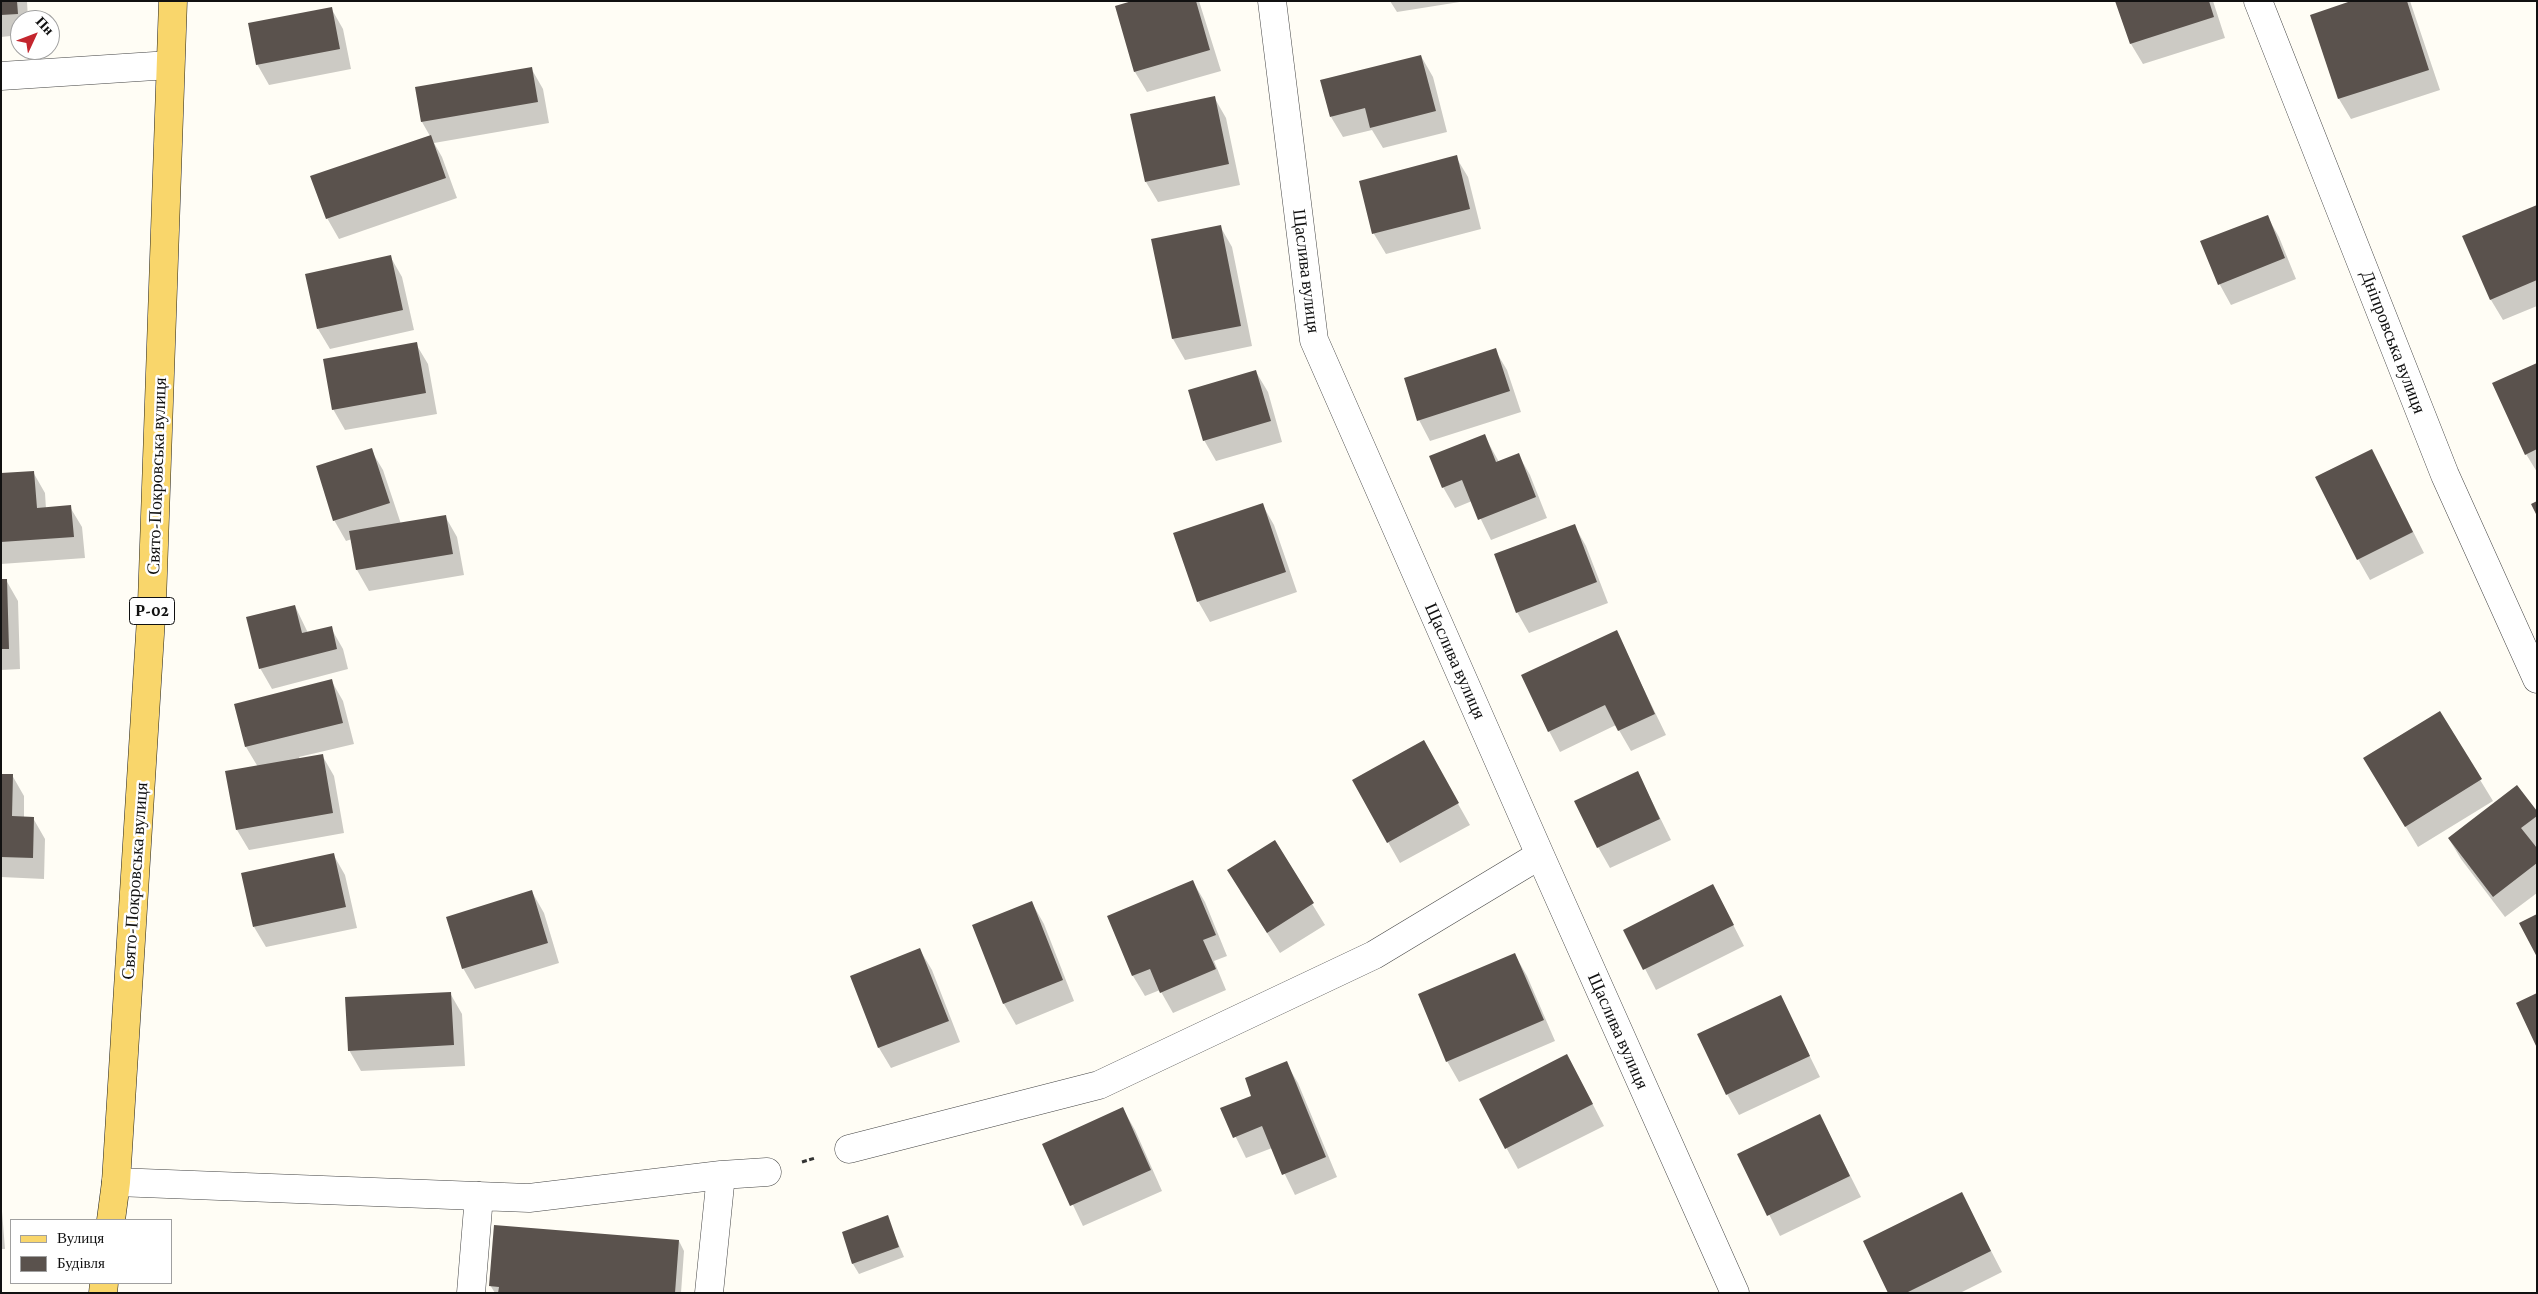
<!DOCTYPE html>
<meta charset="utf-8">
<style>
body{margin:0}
#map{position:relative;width:2538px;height:1294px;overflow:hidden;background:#fffdf5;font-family:"Crimson Pro",serif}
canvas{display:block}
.frame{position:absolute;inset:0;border:2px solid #111;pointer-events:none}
.legend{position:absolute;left:10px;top:1219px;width:162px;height:65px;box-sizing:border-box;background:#fff;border:1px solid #a0a0a0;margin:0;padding:6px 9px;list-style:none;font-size:15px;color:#111}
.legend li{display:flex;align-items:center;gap:10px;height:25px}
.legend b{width:25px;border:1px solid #a0a0a0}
.north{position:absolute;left:10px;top:10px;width:50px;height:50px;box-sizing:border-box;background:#fff;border:1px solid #a0a0a0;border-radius:50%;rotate:47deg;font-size:14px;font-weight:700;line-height:20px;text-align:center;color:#111}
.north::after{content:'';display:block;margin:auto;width:18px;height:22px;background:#c4262e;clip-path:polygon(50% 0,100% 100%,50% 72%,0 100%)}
</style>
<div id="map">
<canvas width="2538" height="1294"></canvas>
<div class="frame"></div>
<ul class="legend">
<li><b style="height:6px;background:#f9d66b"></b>Вулиця</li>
<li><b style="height:14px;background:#5a524d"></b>Будівля</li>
</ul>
<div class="north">Пн</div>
</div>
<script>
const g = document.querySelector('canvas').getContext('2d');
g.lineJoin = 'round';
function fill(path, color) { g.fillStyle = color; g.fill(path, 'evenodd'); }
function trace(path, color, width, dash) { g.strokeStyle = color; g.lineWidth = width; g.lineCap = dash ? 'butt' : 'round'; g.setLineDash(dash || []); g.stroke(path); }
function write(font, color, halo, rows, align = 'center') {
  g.font = font + ' "Crimson Pro",serif'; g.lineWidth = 5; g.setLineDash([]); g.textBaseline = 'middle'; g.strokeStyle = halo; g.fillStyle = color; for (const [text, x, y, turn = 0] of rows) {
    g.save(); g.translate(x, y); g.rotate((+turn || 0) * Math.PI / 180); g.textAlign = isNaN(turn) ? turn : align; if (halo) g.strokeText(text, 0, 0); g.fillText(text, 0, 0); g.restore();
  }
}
const shadow = new Path2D(`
 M 1,1 L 27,1 L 28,20 L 20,20 L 20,35 L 1,37 Z
 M 1137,1 L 1199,1 L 1221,71 L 1147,92 L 1135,72 L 1117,7 Z
 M 1390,1 L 1466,1 L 1397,12 Z
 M 2117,1 L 2213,1 L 2225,38 L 2143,64 L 2131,44 Z
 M 2355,1 L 2410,1 L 2440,90 L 2351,119 L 2339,99 L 2312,15 Z
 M 331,8 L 343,29 L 351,69 L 269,85 L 257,64 Z
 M 1421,56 L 1433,77 L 1447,132 L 1383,148 L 1372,130 L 1343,137 L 1331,117 Z
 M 531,68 L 543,89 L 549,123 L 434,143 L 442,157 L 457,198 L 339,239 L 327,218 L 430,136 L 422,122 L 416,88 Z
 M 1214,97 L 1226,118 L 1240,185 L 1158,202 L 1146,182 Z
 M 1456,157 L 1468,177 L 1481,229 L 1386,254 L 1374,234 L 1360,182 Z
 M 2537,206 L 2537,306 L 2503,320 L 2491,300 L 2464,237 Z
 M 2267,216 L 2279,237 L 2296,279 L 2231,305 L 2220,285 L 2202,242 Z
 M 1220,226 L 1232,247 L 1252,346 L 1185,360 L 1173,339 L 1153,240 Z
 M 390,256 L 402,277 L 414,330 L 330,349 L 318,329 Z
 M 416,344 L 428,364 L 437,414 L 345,430 L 333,409 Z
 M 1495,350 L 1507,370 L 1521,412 L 1430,441 L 1419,420 Z
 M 2537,365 L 2537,472 L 2526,454 Z
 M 1256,372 L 1268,392 L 1282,442 L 1216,461 L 1204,440 Z
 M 1484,435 L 1499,462 L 1518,454 L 1530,475 L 1547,518 L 1491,540 L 1472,501 L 1455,508 L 1443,487 Z
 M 371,450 L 383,470 L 401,524 L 445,516 L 457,537 L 464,575 L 369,591 L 357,570 L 352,539 L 346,541 L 334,520 Z
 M 2372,451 L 2424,553 L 2370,580 L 2358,559 Z
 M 33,472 L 45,493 L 46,509 L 70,507 L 82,527 L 85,558 L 1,564 L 1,474 Z
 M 1262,504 L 1274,525 L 1297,592 L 1210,622 L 1198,601 Z
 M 1574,525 L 1586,546 L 1608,603 L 1529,633 L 1517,612 Z
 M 1,580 L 6,580 L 18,601 L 20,669 L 1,670 Z
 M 295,606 L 308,633 L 331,628 L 343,649 L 348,669 L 272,689 L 260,668 Z
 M 1616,632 L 1666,735 L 1631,751 L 1616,725 L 1560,752 L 1549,731 Z
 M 331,680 L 343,701 L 354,744 L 299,757 L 300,759 L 322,755 L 334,776 L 344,833 L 249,850 L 237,830 L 258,767 L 246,747 L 235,705 Z
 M 2439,713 L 2493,801 L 2418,847 L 2377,779 Z
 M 1435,763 L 1470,825 L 1400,863 L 1388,842 Z
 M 1638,773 L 1671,840 L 1610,868 L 1598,847 Z
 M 1,775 L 12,775 L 24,796 L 24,818 L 33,818 L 45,839 L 44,879 L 1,877 Z
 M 2537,813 L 2537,845 L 2534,847 L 2537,850 L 2537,893 L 2505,917 L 2461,859 L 2449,839 Z
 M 1274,842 L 1325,925 L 1280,953 L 1240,891 Z
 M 333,854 L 345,875 L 357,928 L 266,947 L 254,927 Z
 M 1193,882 L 1205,902 L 1227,956 L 1214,961 L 1226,990 L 1173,1013 L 1160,990 L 1145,996 L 1133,976 L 1108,917 Z
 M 532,892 L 544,913 L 559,963 L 475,989 L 463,968 Z
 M 1032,903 L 1044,924 L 1074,1001 L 1016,1025 L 1004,1004 L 973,926 Z
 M 1724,907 L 1744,946 L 1656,990 L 1625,930 Z
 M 920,950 L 932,970 L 960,1042 L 891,1068 L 879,1048 L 851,976 Z
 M 1515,955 L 1527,976 L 1555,1041 L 1459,1082 L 1447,1061 Z
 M 450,993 L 462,1014 L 465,1066 L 361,1071 L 349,1050 Z
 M 1780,996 L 1820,1077 L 1739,1115 L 1727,1094 Z
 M 1286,1063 L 1298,1083 L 1337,1177 L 1295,1195 L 1272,1148 L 1246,1158 L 1222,1109 L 1253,1097 Z
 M 1578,1076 L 1604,1126 L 1518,1169 L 1480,1100 Z
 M 1123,1109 L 1135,1130 L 1162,1191 L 1083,1226 L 1044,1144 Z
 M 1820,1116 L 1861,1197 L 1780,1236 L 1739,1155 Z
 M 1961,1193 L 2002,1272 L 1960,1293 L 1890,1293 Z
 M 1,1199 L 5,1249 L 1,1249 Z
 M 887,1217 L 904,1257 L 859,1274 L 853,1264 L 843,1233 Z
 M 679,1241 L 684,1251 L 681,1293 L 495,1293 L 490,1285 Z`);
const building = new Path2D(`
 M 1,1 L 17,1 L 18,14 L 1,15 Z
 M 1132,1 L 1196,1 L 1210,50 L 1134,72 L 1115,6 Z
 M 2115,1 L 2209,1 L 2214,17 L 2130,44 Z
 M 2351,1 L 2407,1 L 2429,70 L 2338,99 L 2310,15 Z
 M 332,7 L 340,49 L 256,65 L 248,23 Z
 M 1421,55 L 1436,111 L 1370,128 L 1365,108 L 1330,117 L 1320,80 Z
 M 532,67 L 538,102 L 421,122 L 415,87 Z
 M 1215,96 L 1229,164 L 1145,182 L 1130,114 Z
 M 431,135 L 446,178 L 326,219 L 310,176 Z
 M 1457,155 L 1470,209 L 1372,234 L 1359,181 Z
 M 2537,205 L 2537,280 L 2490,300 L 2462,236 Z
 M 2268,215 L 2285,258 L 2218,285 L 2200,241 Z
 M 1221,225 L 1241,326 L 1172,339 L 1151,239 Z
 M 391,255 L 403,310 L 317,329 L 305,274 Z
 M 417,342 L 426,393 L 332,410 L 323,359 Z
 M 1496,348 L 1510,391 L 1417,421 L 1404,378 Z
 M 2537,363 L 2537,449 L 2525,455 L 2492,383 Z
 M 1256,370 L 1271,421 L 1203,441 L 1188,390 Z
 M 1485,434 L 1496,462 L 1519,453 L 1536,497 L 1478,520 L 1462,480 L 1442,488 L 1429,456 Z
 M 372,448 L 390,503 L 333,521 L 316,466 Z
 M 2372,449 L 2413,532 L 2357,560 L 2315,477 Z
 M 34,471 L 37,508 L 71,505 L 74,537 L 1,542 L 1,473 Z
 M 2537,501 L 2537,516 L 2531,504 Z
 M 1263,503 L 1286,572 L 1197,602 L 1173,533 Z
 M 446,515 L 453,554 L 356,570 L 349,531 Z
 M 1575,524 L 1597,582 L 1516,613 L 1494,554 Z
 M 1,579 L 7,579 L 9,649 L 1,649 Z
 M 295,605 L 302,633 L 332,626 L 337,649 L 259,669 L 246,617 Z
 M 1617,630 L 1655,714 L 1618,731 L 1605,705 L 1548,732 L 1521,675 Z
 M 332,679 L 343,723 L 245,747 L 234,704 Z
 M 2440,711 L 2482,779 L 2405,827 L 2363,758 Z
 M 1424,740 L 1459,803 L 1387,843 L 1352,780 Z
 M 323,754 L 333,813 L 236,830 L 225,771 Z
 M 1638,771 L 1660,819 L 1597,848 L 1574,801 Z
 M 1,774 L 13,774 L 12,816 L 34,817 L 33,858 L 1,857 Z
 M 2517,785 L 2537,811 L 2537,816 L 2521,828 L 2537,848 L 2537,863 L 2493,897 L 2448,838 Z
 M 1275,840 L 1314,903 L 1267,933 L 1227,870 Z
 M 334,853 L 346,907 L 253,927 L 241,873 Z
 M 1193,880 L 1216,935 L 1203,940 L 1216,969 L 1160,993 L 1150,969 L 1132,976 L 1107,916 Z
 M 1713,884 L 1734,925 L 1643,970 L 1623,930 Z
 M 532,890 L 548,943 L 462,969 L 446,917 Z
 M 1032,901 L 1063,980 L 1003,1004 L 972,925 Z
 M 2537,914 L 2537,957 L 2519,923 Z
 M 920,948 L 949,1021 L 878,1048 L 850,976 Z
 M 1515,953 L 1544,1020 L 1446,1062 L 1418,994 Z
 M 451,992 L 454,1045 L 348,1051 L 345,997 Z
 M 2537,993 L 2537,1048 L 2516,1003 Z
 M 1781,995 L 1810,1056 L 1726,1095 L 1697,1034 Z
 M 1567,1054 L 1593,1104 L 1505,1149 L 1479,1099 Z
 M 1287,1061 L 1326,1157 L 1282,1175 L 1262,1126 L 1233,1138 L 1220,1108 L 1251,1096 L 1245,1078 Z
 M 1123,1107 L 1151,1170 L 1070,1206 L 1042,1144 Z
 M 1820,1114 L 1850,1176 L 1767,1216 L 1737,1154 Z
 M 1962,1192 L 1991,1251 L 1906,1293 L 1888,1293 L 1863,1241 Z
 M 888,1215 L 899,1247 L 852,1264 L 842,1232 Z
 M 494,1225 L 679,1240 L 675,1293 L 498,1293 L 499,1287 L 489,1286 Z`);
const path = new Path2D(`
 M 802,1162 L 815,1158`);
const minor = new Path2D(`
 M 1272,1 L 1314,340 L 1540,855 L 1735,1293
 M 2258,1 L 2445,475 L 2537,679
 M 1,76 L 170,65
 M 849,1149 L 1099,1085 L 1374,955 L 1540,855
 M 116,1182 L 529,1198 L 721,1175 L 767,1172
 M 471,1293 L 479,1196
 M 709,1293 L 721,1175`);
const major = new Path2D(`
 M 111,1220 L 116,1182 L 152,602 L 173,1
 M 103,1293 L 104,1283`);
const shields = [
 [152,611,45]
];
const shieldNames = [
 ["Р-02",152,611]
];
const streetNames = [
 ["Щаслива вулиця",1306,271,83],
 ["Дніпровська вулиця",2393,342,69],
 ["Свято-Покровська вулиця",157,476,-88],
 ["Щаслива вулиця",1455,661,66],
 ["Свято-Покровська вулиця",135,881,-86],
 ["Щаслива вулиця",1618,1031,66]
];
fill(shadow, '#0003');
fill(building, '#5a524d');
trace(minor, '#444', 29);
trace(major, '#222', 29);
trace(path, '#333', 3, [5, 2.5]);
trace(minor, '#fff', 28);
trace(major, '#f9d66b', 28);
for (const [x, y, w] of shields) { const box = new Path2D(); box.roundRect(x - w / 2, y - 13.5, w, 27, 4); g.fillStyle = '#fff'; g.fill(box); trace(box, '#111', 1); }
write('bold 16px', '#111', null, shieldNames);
write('18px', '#111', '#fff', streetNames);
</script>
